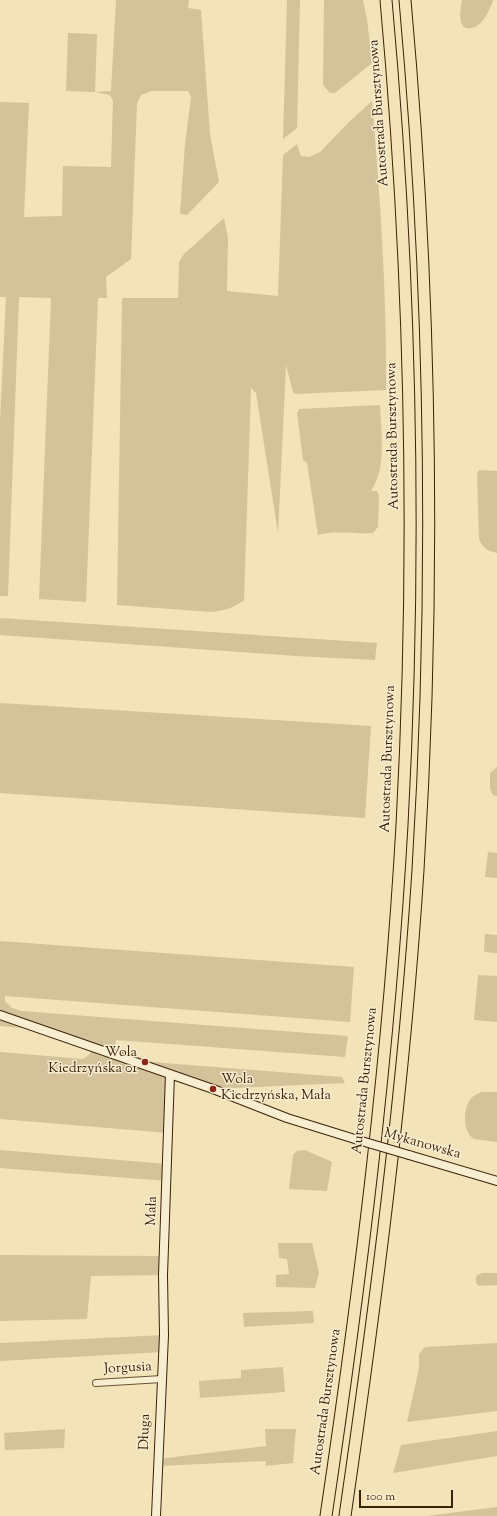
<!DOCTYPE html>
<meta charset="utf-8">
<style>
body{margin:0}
#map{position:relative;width:497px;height:1516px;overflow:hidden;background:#f3e3b8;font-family:"Sorts Mill Goudy",serif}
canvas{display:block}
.scale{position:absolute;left:359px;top:1490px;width:94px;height:18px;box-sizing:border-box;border:2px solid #3c2107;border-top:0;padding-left:5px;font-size:12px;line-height:14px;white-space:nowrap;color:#3c2107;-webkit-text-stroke:3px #f7edd1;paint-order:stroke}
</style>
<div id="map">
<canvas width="497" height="1516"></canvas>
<div class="scale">100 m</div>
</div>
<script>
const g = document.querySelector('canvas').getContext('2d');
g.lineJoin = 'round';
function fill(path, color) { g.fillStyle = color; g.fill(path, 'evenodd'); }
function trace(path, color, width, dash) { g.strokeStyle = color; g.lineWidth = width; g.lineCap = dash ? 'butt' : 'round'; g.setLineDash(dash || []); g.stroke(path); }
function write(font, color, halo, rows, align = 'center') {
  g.font = font + ' "Sorts Mill Goudy",serif'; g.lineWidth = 3; g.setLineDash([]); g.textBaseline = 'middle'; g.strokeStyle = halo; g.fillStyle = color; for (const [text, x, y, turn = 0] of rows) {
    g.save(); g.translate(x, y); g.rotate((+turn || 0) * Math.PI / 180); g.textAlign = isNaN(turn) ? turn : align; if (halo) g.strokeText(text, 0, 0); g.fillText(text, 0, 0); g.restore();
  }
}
const green = new Path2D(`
 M 116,0 L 189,0 L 188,8 L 201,10 L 210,134 L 219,182 L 187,215 L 180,214 L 185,144 L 191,97 L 188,91 L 152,91 L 141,95 L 137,104 L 131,259 L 106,277 L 107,298 L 98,298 L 86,602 L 39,599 L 51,298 L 19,297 L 8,596 L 0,596 L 0,420 L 6,297 L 0,297 L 0,102 L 29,103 L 24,217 L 62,216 L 63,166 L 111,167 L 113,101 L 110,95 L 95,92 L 66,91 L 68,33 L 97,34 L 95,92 L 111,91 Z
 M 287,0 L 300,0 L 297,128 L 283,139 Z
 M 324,0 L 363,0 L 367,19 L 372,63 L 335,93 L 330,93 L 323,85 Z
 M 462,0 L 493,0 C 490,10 481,31 467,28 C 464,28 462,25 461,22 C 459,16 461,7 462,0 Z
 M 372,101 C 380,197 387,294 386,390 L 295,394 L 293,392 L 286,365 L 278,533 L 256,393 L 251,388 L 244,600 C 234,608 223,611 211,612 L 117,605 L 122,298 L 178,298 L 179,262 L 184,254 L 224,218 L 228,238 L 227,291 L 278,296 L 283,155 L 297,144 L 301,156 L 309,157 L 320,152 L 349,122 Z
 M 380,405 C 381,433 387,467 371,491 L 377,491 L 379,495 L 378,527 L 373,533 C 354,534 336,530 318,535 L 307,463 L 303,460 L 297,413 L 299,409 Z
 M 479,470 L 497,471 L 497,553 C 487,550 483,549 479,539 L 477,474 Z
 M 0,618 L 377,643 L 375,660 L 296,656 L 0,635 Z
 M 0,703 L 371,726 L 365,818 L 0,793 Z
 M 497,767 L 497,796 L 493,795 L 490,789 L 490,773 Z
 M 488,852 L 497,853 L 497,878 L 485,877 Z
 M 485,934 L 497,935 L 497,953 L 484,952 Z
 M 0,941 L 354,967 L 350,1022 L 5,996 L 5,1001 L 12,1008 L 21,1011 L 348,1036 L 345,1057 L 116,1040 L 115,1048 L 152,1062 L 342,1077 L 345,1083 L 213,1089 L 170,1075 L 168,1133 L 0,1119 L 0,1052 L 83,1059 L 90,1054 L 92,1048 L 43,1030 L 0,1026 Z
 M 478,975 L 497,976 L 497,1022 L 474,1020 Z
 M 482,1092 L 497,1092 L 497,1142 L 474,1139 C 463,1132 463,1112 469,1101 C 472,1096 477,1094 482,1092 Z
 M 0,1150 L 167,1164 L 167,1181 L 0,1168 Z
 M 305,1150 L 332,1162 L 327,1191 L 289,1189 L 293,1155 L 297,1151 Z
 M 278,1243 L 312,1243 L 319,1273 L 315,1288 L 276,1287 L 276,1275 L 289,1274 L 287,1259 L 279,1258 Z
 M 0,1255 L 165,1256 L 163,1275 L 91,1276 L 87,1319 L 0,1321 Z
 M 482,1273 L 497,1273 L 497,1285 L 479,1286 L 476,1283 L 476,1276 Z
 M 313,1311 L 314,1323 L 244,1327 L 243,1313 Z
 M 164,1335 L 163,1352 L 0,1361 L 0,1343 Z
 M 497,1343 L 497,1411 L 407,1422 L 419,1368 L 419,1354 L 425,1347 Z
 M 283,1367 L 285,1392 L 200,1398 L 199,1381 L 241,1378 L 241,1370 Z
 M 65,1429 L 64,1448 L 5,1450 L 4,1433 Z
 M 265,1429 L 296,1429 L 293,1463 L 265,1466 L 266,1461 L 158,1466 L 158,1459 L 266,1446 Z
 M 497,1431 L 497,1456 L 393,1473 L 401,1445 Z
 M 497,1507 L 497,1516 L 427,1516 Z`);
const street = new Path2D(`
 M 96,1383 L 162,1379`);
const secondary = new Path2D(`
 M 0,1015 L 213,1089 L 287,1118 L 358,1140
 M 409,1155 L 497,1181
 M 156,1516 L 164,1335 L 163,1275 L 170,1074`);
const highway = new Path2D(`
 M 326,1516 C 360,1287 389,1056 402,825 C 417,550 411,274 386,0
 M 345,1516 C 376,1302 404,1087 418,870 C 436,580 431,289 405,0`);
const secondaryBridge = new Path2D(`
 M 358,1140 L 409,1155`);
const markers = [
 [145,1062,4,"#8f2418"],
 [213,1089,4,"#8f2418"]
];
const streetNames = [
 ["Autostrada Bursztynowa",380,113,-94],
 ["Autostrada Bursztynowa",394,436,-91],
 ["Autostrada Bursztynowa",389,759,-88],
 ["Autostrada Bursztynowa",366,1081,-84],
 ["Mykanowska",422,1145,16],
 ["Mała",153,1211,-88],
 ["Jorgusia",128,1369,-3],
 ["Autostrada Bursztynowa",327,1402,-82],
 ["Długa",146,1432,-88]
];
const poiNames = [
 ["Wola",137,1054],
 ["Kiedrzyńska 01",137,1070],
 ["Wola",221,1081,"left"],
 ["Kiedrzyńska, Mała",221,1097,"left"]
];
fill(green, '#d4c29a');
trace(street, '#6a5233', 8);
trace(secondary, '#3c2107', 10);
trace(highway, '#3c2107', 13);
trace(street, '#f7edd1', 6);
trace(secondary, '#f7edd1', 8);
trace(highway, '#f3e3b8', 11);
trace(secondaryBridge, '#3c2107', 10, []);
trace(secondaryBridge, '#f7edd1', 8);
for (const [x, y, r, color] of markers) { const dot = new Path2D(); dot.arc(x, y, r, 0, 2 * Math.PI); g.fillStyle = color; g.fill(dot); trace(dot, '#f7edd1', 1.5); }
write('14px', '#3c2107', '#f7edd1', streetNames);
write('14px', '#3c2107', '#f7edd1', poiNames, 'right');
</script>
